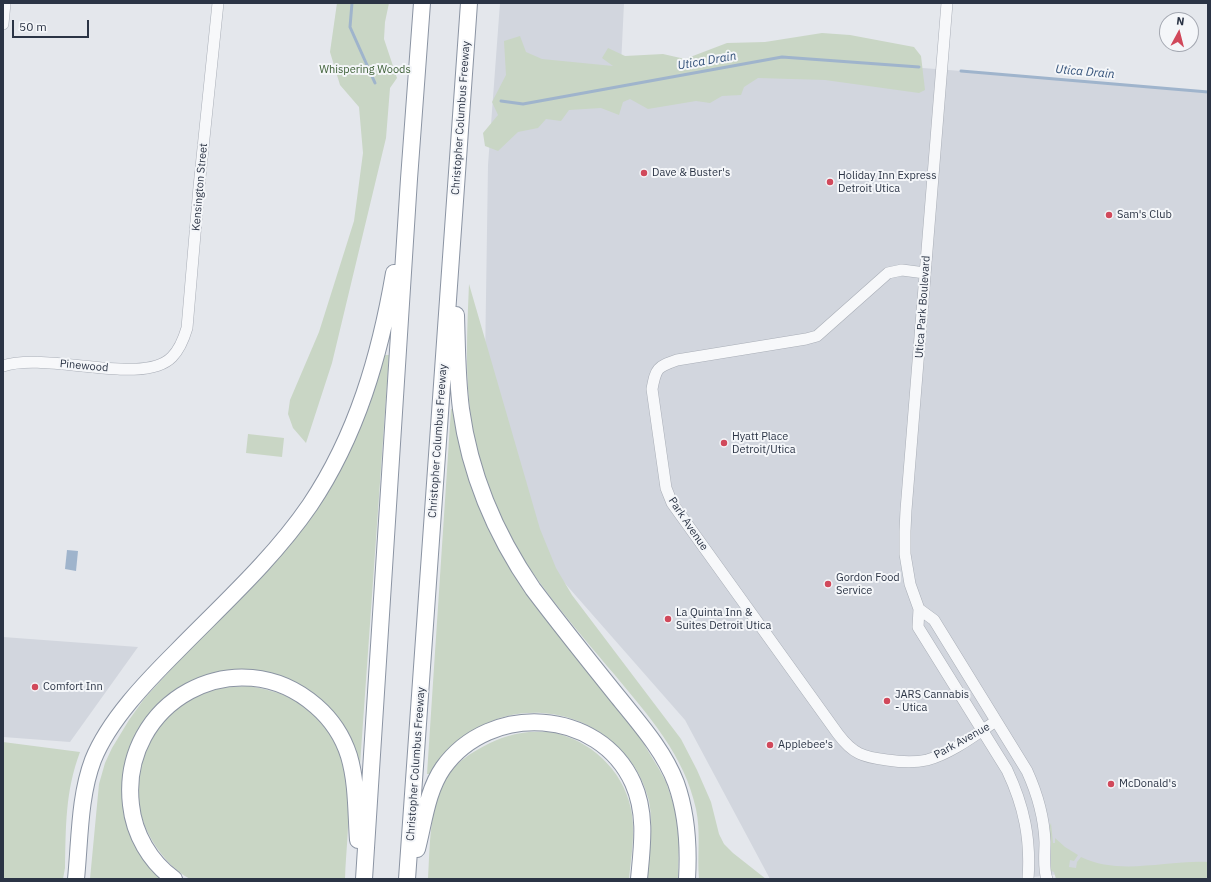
<!DOCTYPE html>
<style>
body{margin:0}
#map{position:relative;width:1211px;height:882px;overflow:hidden;background:#e4e7ec;font-family:"IBM Plex Sans",sans-serif}
canvas{display:block}
.frame{position:absolute;inset:0;border:4px solid #2b3445;pointer-events:none}
.north{position:absolute;left:1159px;top:12px;width:40px;height:40px;box-sizing:border-box;background:#f4f6f9;border:1px solid #a4a8b1;border-radius:50%;rotate:7deg;font-size:11px;font-weight:700;line-height:16px;text-align:center;color:#2b3445}
.north::after{content:'';display:block;margin:auto;width:14px;height:18px;background:#d1495b;clip-path:polygon(50% 0,100% 100%,50% 72%,0 100%)}
.scale{position:absolute;left:12px;top:20px;width:77px;height:18px;box-sizing:border-box;border:2px solid #2b3445;border-top:0;padding-left:5px;font-size:12px;line-height:14px;white-space:nowrap;color:#2b3445;-webkit-text-stroke:3px #f4f6f9;paint-order:stroke}
</style>
<div id="map">
<canvas width="1211" height="882"></canvas>
<div class="frame"></div>
<div class="north">N</div>
<div class="scale">50 m</div>
</div>
<script>
const g = document.querySelector('canvas').getContext('2d');
g.lineJoin = 'round';
function fill(path, color) { g.fillStyle = color; g.fill(path, 'evenodd'); }
function trace(path, color, width, dash) { g.strokeStyle = color; g.lineWidth = width; g.lineCap = dash ? 'butt' : 'round'; g.setLineDash(dash || []); g.stroke(path); }
function write(font, color, halo, rows, align = 'center') {
  g.font = font + ' "IBM Plex Sans",sans-serif'; g.lineWidth = 4; g.setLineDash([]); g.textBaseline = 'middle'; g.strokeStyle = halo; g.fillStyle = color; for (const [text, x, y, turn = 0] of rows) {
    g.save(); g.translate(x, y); g.rotate((+turn || 0) * Math.PI / 180); g.textAlign = isNaN(turn) ? turn : align; if (halo) g.strokeText(text, 0, 0); g.fillText(text, 0, 0); g.restore();
  }
}
const built = new Path2D(`
 M 500,3 L 624,3 L 620,86 L 782,57 L 961,71 L 1208,92 L 1208,871 L 1079,872 L 1015,879 L 770,879 L 685,720 L 555,572 L 484,428 L 488,165 Z
 M 3,637 L 138,647 L 70,742 L 3,737 Z`);
const green = new Path2D(`
 M 337,3 L 389,3 L 385,22 L 384,39 L 397,78 L 390,88 L 386,138 L 332,363 L 306,443 L 293,428 L 288,414 L 290,400 L 319,332 L 354,221 L 363,153 L 359,107 L 340,85 L 330,52 Z
 M 822,33 L 850,35 L 914,47 L 921,56 L 925,90 L 919,93 L 825,80 L 758,78 L 744,87 L 741,95 L 722,96 L 710,103 L 696,101 L 648,109 L 630,99 L 623,102 L 619,115 L 601,108 L 569,110 L 561,121 L 546,119 L 538,128 L 518,132 L 498,151 L 485,146 L 483,133 L 498,115 L 492,102 L 506,75 L 504,41 L 520,36 L 526,52 L 542,59 L 613,66 L 602,58 L 608,48 L 625,56 L 663,54 L 685,59 L 727,43 L 765,42 Z
 M 469,284 L 540,529 L 556,568 L 572,595 L 681,739 L 697,770 L 711,802 L 719,834 L 724,844 L 733,853 L 766,879 L 699,879 C 697,856 701,832 696,809 C 685,756 648,715 614,674 C 572,624 528,575 499,516 C 494,506 491,495 487,485 C 463,415 466,356 469,284 Z
 M 385,355 L 389,355 L 360,765 L 357,765 L 317,698 L 305,689 L 292,683 L 179,689 C 149,710 130,736 124,773 C 123,780 122,791 124,798 C 126,806 132,814 136,822 C 146,841 156,860 166,879 L 90,879 L 99,784 L 105,763 L 112,748 L 129,720 L 144,699 L 185,654 L 258,579 L 366,411 Z
 M 451,409 L 454,409 L 461,450 L 472,486 L 528,591 L 639,736 L 659,769 L 666,782 L 675,809 L 679,841 L 678,879 L 647,879 C 649,853 654,826 649,801 C 632,728 546,691 481,726 C 459,738 447,755 432,774 L 427,774 Z
 M 248,434 L 284,438 L 282,457 L 246,453 Z
 M 250,686 C 264,689 278,692 291,698 C 326,715 345,753 348,790 C 350,820 346,850 345,879 L 190,879 C 156,860 132,814 138,776 C 144,742 165,713 194,697 C 212,687 231,687 250,686 Z
 M 529,732 C 539,732 549,731 559,734 C 596,744 627,776 632,815 C 635,836 631,859 629,879 L 428,879 C 430,847 429,802 448,775 C 455,765 466,756 477,750 C 494,740 509,734 529,732 Z
 M 3,742 L 80,752 C 65,792 66,827 65,868 L 63,879 L 3,879 Z
 M 1051,823 L 1053,843 L 1055,843 L 1055,838 L 1065,847 L 1078,855 L 1074,861 L 1070,860 L 1069,867 L 1076,868 L 1077,862 L 1081,857 C 1120,876 1166,860 1208,862 L 1208,879 L 1056,879 L 1054,872 L 1051,871 L 1051,843 L 1049,828 Z`);
const water = new Path2D(`
 M 67,550 L 78,551 L 76,571 L 65,569 Z`);
const stream = new Path2D(`
 M 352,3 L 350,27 L 375,83
 M 961,71 L 1208,92
 M 501,101 L 523,104 L 782,57 L 919,67`);
const minor = new Path2D(`
 M 947,3 L 906,510 L 905,531 L 905,554 L 910,584 L 919,609 L 918,627 L 1007,770 C 1024,806 1031,839 1028,879
 M 3,24 L 5,3
 M 925,273 L 902,270 L 888,273 L 817,336 L 806,339 L 677,360 C 657,367 656,368 652,389 L 666,488 L 672,503 L 838,734 C 853,754 863,757 887,760 C 900,762 914,763 927,760 C 952,753 975,735 996,721
 M 3,366 C 46,351 143,387 172,357 C 180,349 184,338 187,328 L 199,187 L 218,3
 M 919,609 L 934,620 L 1027,771 C 1037,793 1044,817 1045,842 C 1045,854 1043,868 1047,879`);
const highway = new Path2D(`
 M 456,315 C 457,346 457,378 461,409 C 470,475 495,534 533,589 C 561,626 589,661 618,697 C 639,723 664,751 676,783 C 687,814 689,846 687,879
 M 417,849 C 424,822 427,791 443,768 C 490,702 599,708 633,783 C 647,814 642,847 639,879
 M 76,879 C 80,840 79,797 93,760 C 109,720 147,681 177,651 C 223,604 273,559 310,505 C 357,435 380,355 394,273
 M 174,879 C 150,862 134,834 131,805 C 119,702 237,637 316,706 C 331,719 343,737 349,756 C 357,783 356,813 358,840
 M 364,879 L 409,179 L 422,3
 M 407,879 L 469,3`);
const markers = [
 [644,173,4,"#d1495b"],
 [830,182,4,"#d1495b"],
 [1109,215,4,"#d1495b"],
 [724,443,4,"#d1495b"],
 [828,584,4,"#d1495b"],
 [668,619,4,"#d1495b"],
 [35,687,4,"#d1495b"],
 [887,701,4,"#d1495b"],
 [770,745,4,"#d1495b"],
 [1111,784,4,"#d1495b"]
];
const parkNames = [
 ["Whispering Woods",365,70]
];
const streetNames = [
 ["Christopher Columbus Freeway",461,118,-86],
 ["Kensington Street",200,187,-85],
 ["Utica Park Boulevard",923,307,-86],
 ["Pinewood",84,366,5],
 ["Christopher Columbus Freeway",438,441,-86],
 ["Park Avenue",688,524,56],
 ["Park Avenue",962,741,-29],
 ["Christopher Columbus Freeway",416,764,-86]
];
const poiNames = [
 ["Dave & Buster's",652,173],
 ["Holiday Inn Express",838,176],
 ["Detroit Utica",838,189],
 ["Sam's Club",1117,215],
 ["Hyatt Place",732,437],
 ["Detroit/Utica",732,450],
 ["Gordon Food",836,578],
 ["Service",836,591],
 ["La Quinta Inn &",676,613],
 ["Suites Detroit Utica",676,626],
 ["Comfort Inn",43,687],
 ["JARS Cannabis",895,695],
 ["- Utica",895,708],
 ["Applebee's",778,745],
 ["McDonald's",1119,784]
];
const waterNames = [
 ["Utica Drain",707,61,-10],
 ["Utica Drain",1085,72,5]
];
fill(built, '#d2d6de');
fill(green, '#c9d6c5');
fill(water, '#9fb4cc');
trace(stream, '#9fb4cc', 3);
trace(minor, '#a9aeb7', 12);
trace(highway, '#8b94a3', 18);
trace(minor, '#f7f8fa', 11);
trace(highway, '#fff', 16);
for (const [x, y, r, color] of markers) { const dot = new Path2D(); dot.arc(x, y, r, 0, 2 * Math.PI); g.fillStyle = color; g.fill(dot); trace(dot, '#f4f6f9', 1.5); }
write('11px', '#3f6138', '#f4f6f9', parkNames);
write('11px', '#2b3445', '#f4f6f9', streetNames);
write('11px', '#2b3445', '#f4f6f9', poiNames, 'left');
write('italic 12px', '#34527a', '#f4f6f9', waterNames);
</script>
